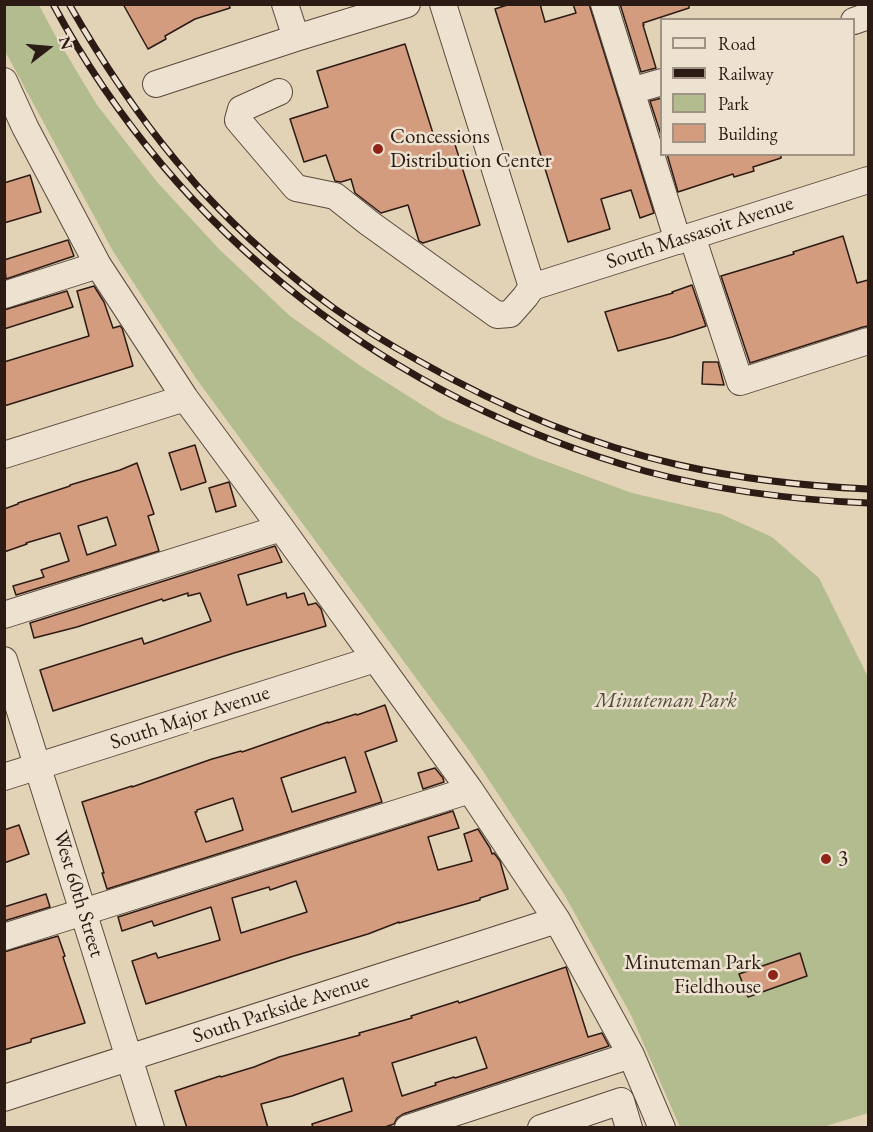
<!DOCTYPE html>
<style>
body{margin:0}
#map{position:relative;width:873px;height:1132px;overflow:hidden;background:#e3d3b6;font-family:"EB Garamond",serif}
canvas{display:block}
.frame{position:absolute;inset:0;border:6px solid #2c1a14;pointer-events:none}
.legend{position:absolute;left:660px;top:18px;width:195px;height:138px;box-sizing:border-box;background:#ede2d0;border:2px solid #a09285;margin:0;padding:8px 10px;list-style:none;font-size:18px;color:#2c1a14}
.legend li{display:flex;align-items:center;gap:12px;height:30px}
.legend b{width:30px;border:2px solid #a09285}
.north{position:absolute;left:18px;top:18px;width:60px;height:60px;-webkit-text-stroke:4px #ede2d0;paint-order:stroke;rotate:74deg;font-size:16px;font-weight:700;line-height:24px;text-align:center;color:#2c1a14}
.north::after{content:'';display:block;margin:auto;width:21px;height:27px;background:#2c1a14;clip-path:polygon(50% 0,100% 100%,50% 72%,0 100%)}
</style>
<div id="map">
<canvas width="873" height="1132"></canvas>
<div class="frame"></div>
<ul class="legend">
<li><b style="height:8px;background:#ede2d0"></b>Road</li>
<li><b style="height:8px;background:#2c1a14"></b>Railway</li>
<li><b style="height:16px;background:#b3bc8e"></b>Park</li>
<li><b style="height:16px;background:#d39c7f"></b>Building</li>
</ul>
<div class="north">N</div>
</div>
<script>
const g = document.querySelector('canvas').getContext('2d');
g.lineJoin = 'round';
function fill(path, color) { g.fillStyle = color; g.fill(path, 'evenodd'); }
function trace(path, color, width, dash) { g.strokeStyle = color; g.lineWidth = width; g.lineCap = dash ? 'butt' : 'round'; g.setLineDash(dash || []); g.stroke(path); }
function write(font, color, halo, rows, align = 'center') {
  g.font = font + ' "EB Garamond",serif'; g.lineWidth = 5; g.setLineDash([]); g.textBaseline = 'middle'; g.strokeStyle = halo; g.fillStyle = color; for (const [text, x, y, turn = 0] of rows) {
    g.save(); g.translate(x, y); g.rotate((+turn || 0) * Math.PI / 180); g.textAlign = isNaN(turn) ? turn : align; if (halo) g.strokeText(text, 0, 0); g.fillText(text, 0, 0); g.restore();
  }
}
const green = new Path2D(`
 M 4,5 L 39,5 L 55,35 L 97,105 L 157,182 L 219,249 L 290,316 L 362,367 L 443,418 L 534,457 L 632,493 L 721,514 L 772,537 L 819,578 L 868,677 L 868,1113 L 823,1127 L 680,1127 L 631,1015 L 564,894 L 471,753 L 195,377 L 114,253 L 5,51 Z`);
const building = new Path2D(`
 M 123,4 L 229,4 L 230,8 L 195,19 L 165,36 L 166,39 L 148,49 Z
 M 510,4 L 540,4 L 545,22 L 576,13 L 573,4 L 589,4 L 654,213 L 640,218 L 631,190 L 601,199 L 610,229 L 568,242 L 495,9 Z
 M 620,4 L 689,4 L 689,8 L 643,23 L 644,25 L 643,25 L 656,68 L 641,72 Z
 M 405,44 L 436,143 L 453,138 L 480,225 L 423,243 L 419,241 L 408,205 L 381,213 L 355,193 L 351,179 L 341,182 L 335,181 L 326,155 L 304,162 L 290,119 L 328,107 L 317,71 Z
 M 662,98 L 662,138 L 650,101 Z
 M 667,154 L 781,154 L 781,158 L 753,167 L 754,171 L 734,177 L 733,174 L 678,192 Z
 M 30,175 L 41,212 L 4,223 L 4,183 Z
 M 843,236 L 857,283 L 868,280 L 868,326 L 863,327 L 750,363 L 721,276 L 794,254 L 793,252 Z
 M 68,240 L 74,256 L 6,279 L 4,260 Z
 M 692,285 L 706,326 L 672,337 L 618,351 L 605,312 L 673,293 L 672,292 Z
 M 94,286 L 104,302 L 113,328 L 120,326 L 122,328 L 133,366 L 4,406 L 4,362 L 89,336 L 77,291 Z
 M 67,291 L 73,307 L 4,329 L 4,310 Z
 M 703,362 L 718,362 L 724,385 L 702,384 Z
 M 195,445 L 206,482 L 181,490 L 169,453 Z
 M 137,463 L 154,514 L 148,516 L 159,551 L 16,595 L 13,586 L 44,577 L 41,570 L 69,561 L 60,533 L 26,543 L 27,544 L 4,552 L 4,509 L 18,504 L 18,503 L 70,486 L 70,485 L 120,470 ZM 107,517 L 116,545 L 87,555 L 78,526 Z
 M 229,482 L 236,506 L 216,512 L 209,488 Z
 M 275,546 L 282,562 L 238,575 L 247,605 L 286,593 L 287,598 L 304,593 L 308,605 L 316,603 L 321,609 L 326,626 L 234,653 L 53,711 L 40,670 L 142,638 L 144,644 L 211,621 L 200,593 L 188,596 L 188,593 L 163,601 L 162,599 L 77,627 L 34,638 L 30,623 Z
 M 385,705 L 397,741 L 365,752 L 382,802 L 107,889 L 102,873 L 104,873 L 82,802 L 132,786 L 132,787 L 212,759 L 241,751 L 242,752 L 328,722 L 328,723 L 356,714 L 357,715 ZM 345,757 L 356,792 L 292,812 L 281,778 ZM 233,798 L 243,830 L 206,842 L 195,812 L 197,812 L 197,810 Z
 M 435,768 L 443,778 L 444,782 L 423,789 L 418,773 Z
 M 453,811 L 459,828 L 428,837 L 438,870 L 472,861 L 464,834 L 478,829 L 490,848 L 492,854 L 494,853 L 500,861 L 508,889 L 480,898 L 480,900 L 399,923 L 399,922 L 368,934 L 294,956 L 146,1004 L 132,961 L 156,953 L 158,958 L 220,940 L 211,907 L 154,926 L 152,921 L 122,931 L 118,917 ZM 296,881 L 307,912 L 241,933 L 232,898 L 269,887 L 270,890 Z
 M 19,825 L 29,854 L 4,863 L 4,830 Z
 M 46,894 L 50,907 L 4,921 L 4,907 Z
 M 58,936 L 65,956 L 63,957 L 85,1023 L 31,1039 L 31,1042 L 4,1050 L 4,952 Z
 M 800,953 L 807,976 L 748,997 L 739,974 Z
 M 566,967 L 588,1037 L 602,1033 L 609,1046 L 403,1114 L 397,1118 L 394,1124 L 382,1128 L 313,1128 L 312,1124 L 352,1111 L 343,1078 L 292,1096 L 261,1104 L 268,1128 L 187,1128 L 175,1091 L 220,1076 L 221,1077 L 254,1067 L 279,1057 L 360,1035 L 359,1033 L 412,1018 L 411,1016 L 458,1001 L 459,1003 ZM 476,1037 L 487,1068 L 455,1078 L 454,1077 L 435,1083 L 436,1085 L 402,1096 L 392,1063 Z`);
const minor = new Path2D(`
 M 285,4 L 296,38
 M 443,4 L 532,287
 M 604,4 L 678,241
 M 854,21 L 868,16
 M 4,81 L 25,127 L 98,265 L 185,398 L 281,528 L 470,790 L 557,920 L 631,1055 L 662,1128
 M 156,84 L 296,38 L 407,4
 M 631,91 L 662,82
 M 279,92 L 241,109 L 238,120 L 296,188 L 335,196 L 369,223 L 497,315 L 510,314 L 525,297 L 532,287
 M 692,236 L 740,382 L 868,341
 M 532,287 L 868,180
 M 4,295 L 98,265
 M 4,455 L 185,398
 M 4,615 L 281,528
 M 4,660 L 151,1128
 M 4,777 L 375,659
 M 4,937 L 470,790
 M 4,1098 L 557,920
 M 408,1128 L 631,1055
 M 541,1128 L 621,1101 L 629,1128`);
const rail = new Path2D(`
 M 53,4 C 178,237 392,400 645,471 C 716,490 795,500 868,503
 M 69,4 C 101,60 136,113 177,162 C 186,172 194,183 203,192 C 243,235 288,275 335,309 C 362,328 390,345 419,361 C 500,407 587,444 679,465 C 741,479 804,486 868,489`);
const markers = [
 [378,149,6,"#8f2418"],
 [826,859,6,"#8f2418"],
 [773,975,6,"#8f2418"]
];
const poiNames = [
 ["Concessions",390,137],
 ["Distribution Center",390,161],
 ["3",838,859],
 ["Minuteman Park",761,963,"right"],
 ["Fieldhouse",761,987,"right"]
];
const streetNames = [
 ["South Massasoit Avenue",700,233,-18],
 ["South Major Avenue",190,718,-18],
 ["West 60th Street",78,894,73],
 ["South Parkside Avenue",281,1009,-18]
];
const parkNames = [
 ["Minuteman Park",666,701]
];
fill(green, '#b3bc8e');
fill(building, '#d39c7f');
trace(building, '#2c1a14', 1.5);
trace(minor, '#5a483c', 28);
trace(minor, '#ede2d0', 26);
trace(rail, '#2c1a14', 7);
trace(rail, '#ede2d0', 4.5, [14]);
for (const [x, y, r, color] of markers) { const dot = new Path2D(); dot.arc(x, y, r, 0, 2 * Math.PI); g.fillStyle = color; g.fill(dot); trace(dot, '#ede2d0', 2); }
write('21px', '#2c1a14', '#ede2d0', poiNames, 'left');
write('21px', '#2c1a14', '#ede2d0', streetNames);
write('italic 21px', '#544b39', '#ede2d0', parkNames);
</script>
